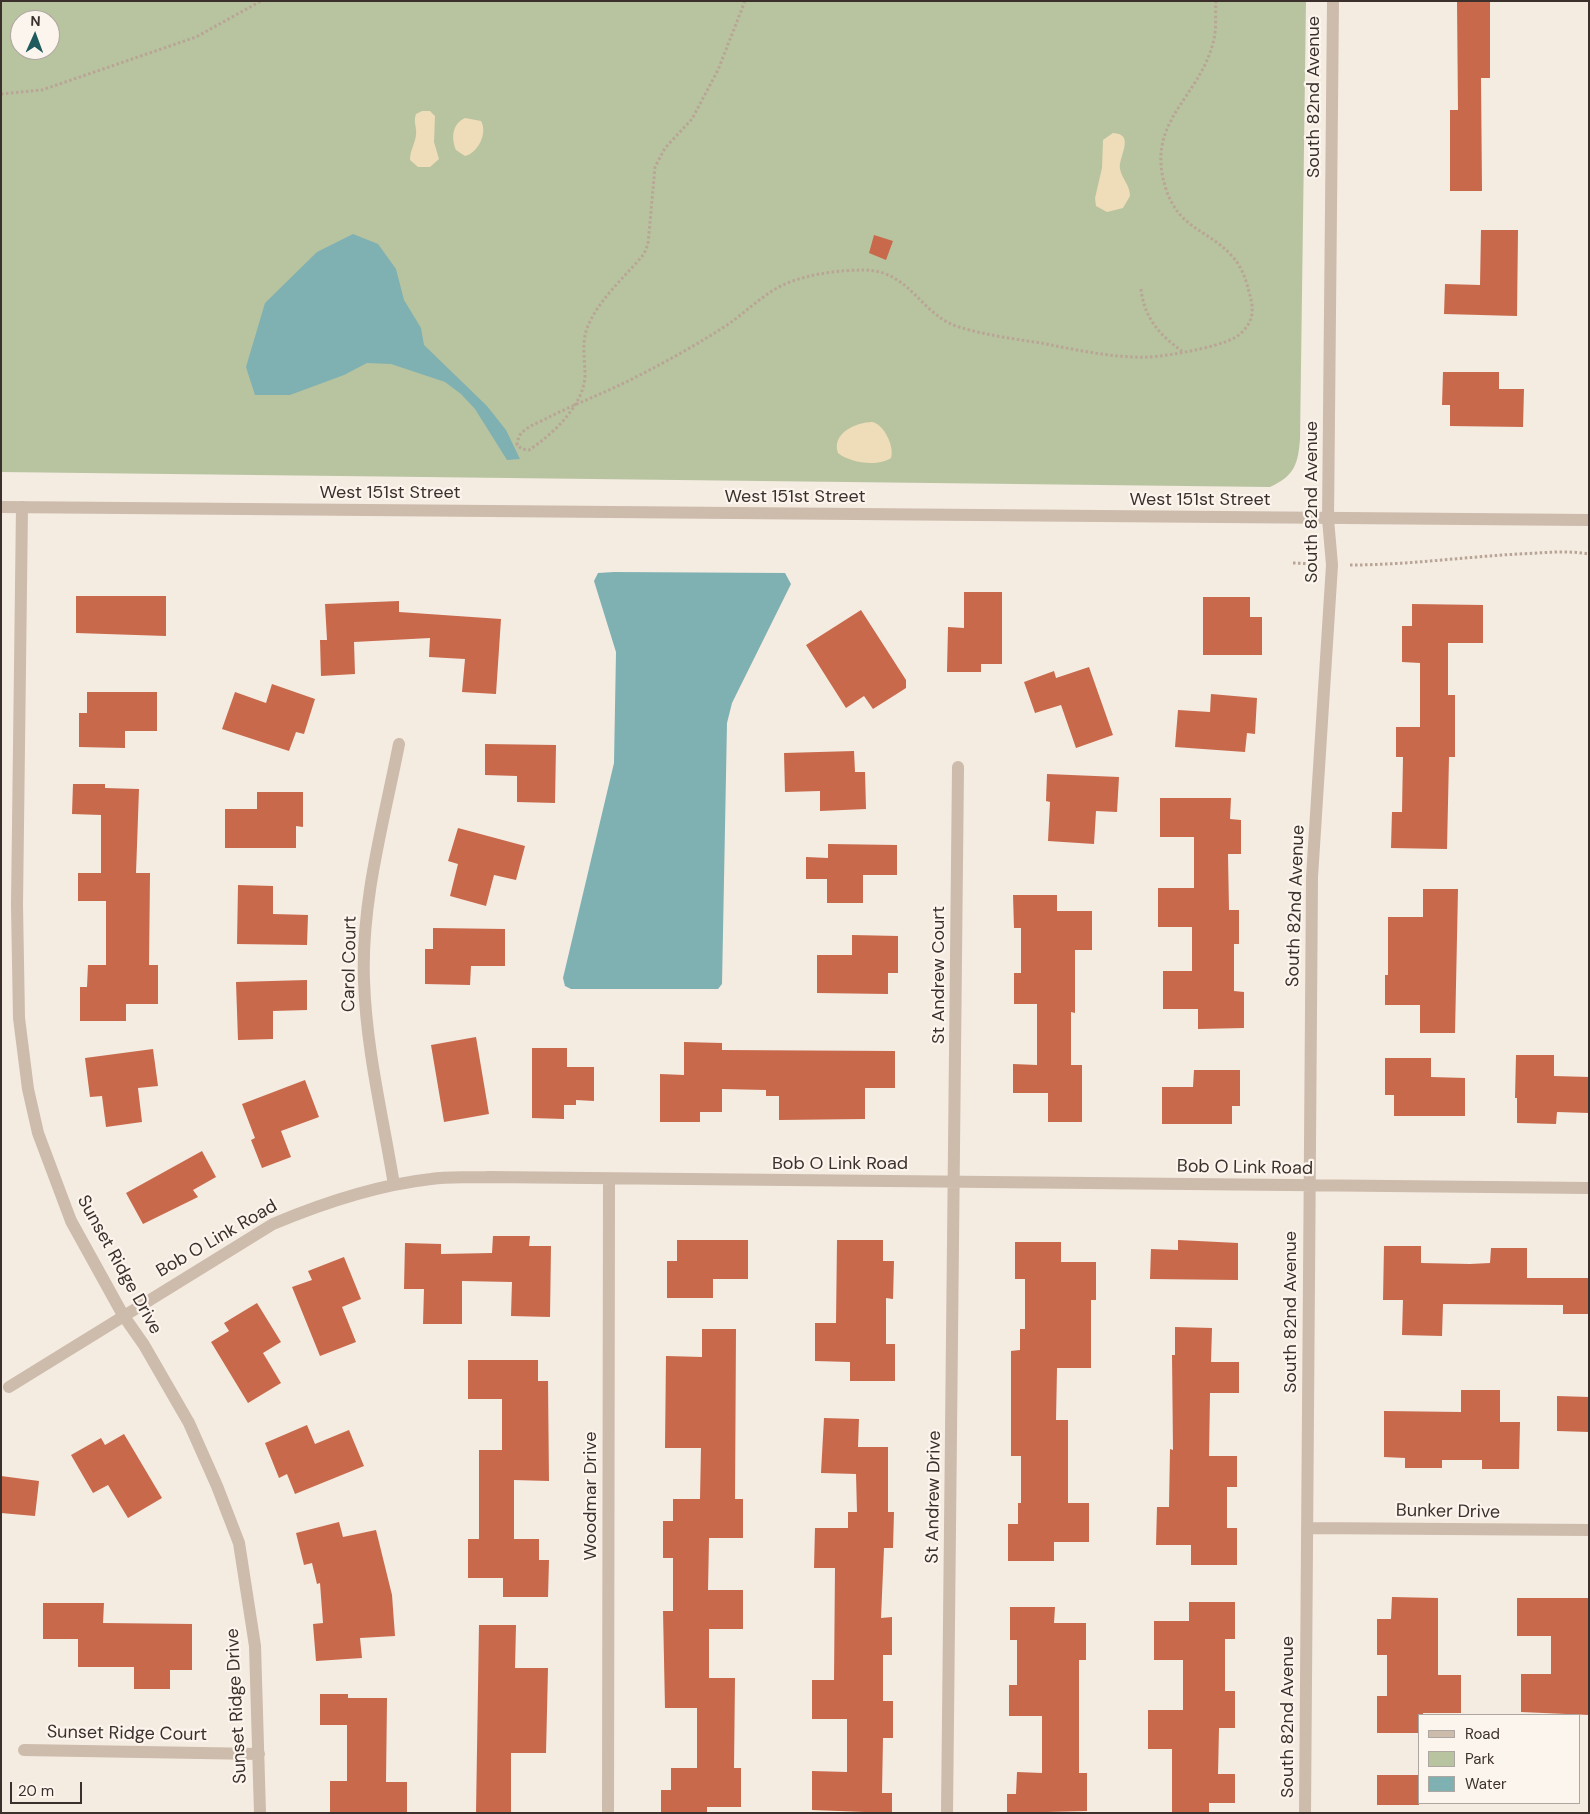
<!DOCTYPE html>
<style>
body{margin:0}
#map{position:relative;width:1590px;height:1814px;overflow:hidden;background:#f4ebe1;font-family:"DM Sans",sans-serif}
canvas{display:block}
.frame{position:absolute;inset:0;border:2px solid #3b302b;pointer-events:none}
.legend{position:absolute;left:1418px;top:1714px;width:162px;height:90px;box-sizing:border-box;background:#fbf5ee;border:1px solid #aea6a0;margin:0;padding:6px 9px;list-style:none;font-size:15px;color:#3b302b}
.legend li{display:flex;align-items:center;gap:10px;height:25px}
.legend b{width:25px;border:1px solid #aea6a0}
.north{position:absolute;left:10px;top:10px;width:50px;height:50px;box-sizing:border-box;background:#fbf5ee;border:1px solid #aea6a0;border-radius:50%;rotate:2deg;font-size:14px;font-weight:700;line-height:20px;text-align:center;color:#3b302b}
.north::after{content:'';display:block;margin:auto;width:18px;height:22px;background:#1f5a5e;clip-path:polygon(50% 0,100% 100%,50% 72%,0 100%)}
.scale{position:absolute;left:10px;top:1782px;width:72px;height:22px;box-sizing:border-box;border:2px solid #3b302b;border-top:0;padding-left:6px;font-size:15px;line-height:18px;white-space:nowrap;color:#3b302b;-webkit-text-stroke:4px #fbf5ee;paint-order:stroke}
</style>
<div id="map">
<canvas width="1590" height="1814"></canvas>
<div class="frame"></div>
<ul class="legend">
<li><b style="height:6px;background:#cdbbac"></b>Road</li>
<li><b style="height:14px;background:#b8c4a0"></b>Park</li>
<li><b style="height:14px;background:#7fb0b2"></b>Water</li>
</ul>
<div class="north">N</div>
<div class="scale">20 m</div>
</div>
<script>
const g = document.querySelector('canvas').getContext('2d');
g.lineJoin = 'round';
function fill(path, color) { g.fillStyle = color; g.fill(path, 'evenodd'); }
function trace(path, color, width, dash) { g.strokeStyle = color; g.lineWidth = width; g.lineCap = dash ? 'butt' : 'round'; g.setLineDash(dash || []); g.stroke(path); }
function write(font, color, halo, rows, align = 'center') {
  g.font = font + ' "DM Sans",sans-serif'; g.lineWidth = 4.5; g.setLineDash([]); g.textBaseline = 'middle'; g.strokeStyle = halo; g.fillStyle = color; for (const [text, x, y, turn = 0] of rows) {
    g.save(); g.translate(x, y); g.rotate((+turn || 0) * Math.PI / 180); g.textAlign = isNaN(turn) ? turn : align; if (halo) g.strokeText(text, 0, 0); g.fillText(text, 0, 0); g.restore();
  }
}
const green = new Path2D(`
 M 1,1 L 1306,1 L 1300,439 C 1298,465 1294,476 1270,487 L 1,472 ZM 20,20 L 50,20 L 50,50 L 20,50 Z`);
const sand = new Path2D(`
 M 422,111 L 430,111 L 435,116 L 434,142 L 439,159 L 430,167 L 418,167 L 410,160 C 410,150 415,144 416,135 C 417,127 413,122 416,114 Z
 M 465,118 L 481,121 C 488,133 478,153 465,156 L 456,150 C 451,138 452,124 465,118 Z
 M 1113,133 C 1136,134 1118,157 1120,169 C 1122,179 1130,185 1130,196 L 1123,208 L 1107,212 L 1096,206 L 1095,198 L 1102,168 L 1103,140 Z
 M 872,422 C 884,424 895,447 891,458 C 878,467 850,463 838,453 C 831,433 857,422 872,422 Z`);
const water = new Path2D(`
 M 353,234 L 378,244 L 396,269 L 404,300 L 421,328 L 424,345 L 487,406 L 506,430 L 520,459 L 507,460 L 475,409 L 461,394 L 445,382 L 391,364 L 367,363 L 344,375 L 290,395 L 255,395 L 246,367 L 265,303 L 317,252 Z
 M 614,572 L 785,573 L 791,584 L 732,703 L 727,723 L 722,984 L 718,989 L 571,989 L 565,986 L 563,978 L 614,763 L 616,652 L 594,581 L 598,573 Z`);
const building = new Path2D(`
 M 1457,1 L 1490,1 L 1490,78 L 1481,78 L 1482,191 L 1450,191 L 1450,110 L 1458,110 Z
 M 1481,230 L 1518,230 L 1517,316 L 1444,314 L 1445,284 L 1480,285 Z
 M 874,235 L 893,241 L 886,260 L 869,253 Z
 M 1443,372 L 1499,372 L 1499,389 L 1524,389 L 1523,427 L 1450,426 L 1450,405 L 1442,405 Z
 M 964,592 L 1002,592 L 1002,664 L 981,664 L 981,672 L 947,672 L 948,627 L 964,628 Z
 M 76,596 L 166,596 L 166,636 L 76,633 Z
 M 1203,597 L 1250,597 L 1250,617 L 1262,617 L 1262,655 L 1203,655 Z
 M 399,601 L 399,612 L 501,619 L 496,694 L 462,692 L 465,659 L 429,657 L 430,638 L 354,642 L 355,674 L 321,676 L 320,640 L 327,640 L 325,604 Z
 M 1412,604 L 1483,605 L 1483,643 L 1448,643 L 1448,695 L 1455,695 L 1455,757 L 1449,757 L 1447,849 L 1391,848 L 1392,812 L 1402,812 L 1403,757 L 1396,757 L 1396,727 L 1420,727 L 1420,663 L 1402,662 L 1402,626 L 1412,626 Z
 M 861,610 L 906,680 L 906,688 L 873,709 L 864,696 L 846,708 L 806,645 Z
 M 1089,667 L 1113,735 L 1076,748 L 1061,705 L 1035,713 L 1024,682 L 1054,671 L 1056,678 Z
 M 272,684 L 315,699 L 304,734 L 296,732 L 289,751 L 222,729 L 235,692 L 266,703 Z
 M 87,692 L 157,692 L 157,731 L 125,731 L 125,748 L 79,747 L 79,713 L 87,713 Z
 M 1211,694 L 1257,698 L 1255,734 L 1247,733 L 1245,752 L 1175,747 L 1178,710 L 1210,712 Z
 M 485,744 L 556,745 L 555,803 L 517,802 L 517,776 L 485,775 Z
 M 854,751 L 855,772 L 865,772 L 866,809 L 820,811 L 820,791 L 785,792 L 784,753 Z
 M 1047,774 L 1119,777 L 1117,812 L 1096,811 L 1094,844 L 1048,841 L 1050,802 L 1046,801 Z
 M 73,784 L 105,784 L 105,788 L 139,789 L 136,873 L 150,873 L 149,965 L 158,965 L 158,1004 L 126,1004 L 126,1021 L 80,1021 L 80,987 L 87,987 L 88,965 L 106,965 L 106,901 L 78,901 L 78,873 L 101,873 L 101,815 L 72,814 Z
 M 257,792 L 303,792 L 303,827 L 296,826 L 296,848 L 225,848 L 225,809 L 257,809 Z
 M 1160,798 L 1231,798 L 1230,819 L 1241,820 L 1241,854 L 1228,854 L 1229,910 L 1239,910 L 1239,944 L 1234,944 L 1234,991 L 1244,992 L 1244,1028 L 1198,1029 L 1198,1009 L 1163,1009 L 1163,971 L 1192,971 L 1192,927 L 1158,927 L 1158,888 L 1194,888 L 1194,837 L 1160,837 Z
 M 458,828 L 525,846 L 516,880 L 494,875 L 486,906 L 450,896 L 458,864 L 448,861 Z
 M 828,844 L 897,845 L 897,875 L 863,875 L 863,903 L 827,903 L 827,879 L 806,879 L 806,857 L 828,858 Z
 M 238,885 L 273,886 L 273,914 L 308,915 L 307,945 L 237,944 Z
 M 1423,889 L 1458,889 L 1455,1033 L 1420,1033 L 1420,1005 L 1385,1005 L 1385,975 L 1388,975 L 1388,917 L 1423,917 Z
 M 1013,895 L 1057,895 L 1057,911 L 1092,911 L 1092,950 L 1075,950 L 1075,1013 L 1071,1012 L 1071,1065 L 1082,1065 L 1082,1122 L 1048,1122 L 1048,1093 L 1013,1093 L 1013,1064 L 1037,1065 L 1037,1004 L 1014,1004 L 1014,973 L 1021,973 L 1021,928 L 1014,928 Z
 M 433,928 L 505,929 L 505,966 L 471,966 L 470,985 L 425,984 L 425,949 L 433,949 Z
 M 852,935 L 898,936 L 898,973 L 888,973 L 888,994 L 817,993 L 817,955 L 852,955 Z
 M 307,980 L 307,1010 L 273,1011 L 273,1039 L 238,1040 L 236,982 Z
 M 476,1037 L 489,1114 L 444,1122 L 431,1045 Z
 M 684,1042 L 722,1043 L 722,1050 L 895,1051 L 895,1088 L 865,1088 L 865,1119 L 779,1120 L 779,1096 L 766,1096 L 766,1090 L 722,1089 L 722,1112 L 700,1112 L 700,1122 L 660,1122 L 660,1074 L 684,1075 Z
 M 532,1048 L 567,1048 L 567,1067 L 594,1067 L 594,1101 L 576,1100 L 576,1105 L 564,1105 L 564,1119 L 532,1118 Z
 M 153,1049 L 158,1086 L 138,1088 L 142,1122 L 106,1127 L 102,1096 L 90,1097 L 85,1058 Z
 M 1516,1055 L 1554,1055 L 1554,1076 L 1589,1077 L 1589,1113 L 1557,1112 L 1556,1124 L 1517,1123 L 1517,1098 L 1515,1098 Z
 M 1385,1058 L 1431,1058 L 1431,1077 L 1465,1078 L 1465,1116 L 1394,1116 L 1394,1095 L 1385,1095 Z
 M 1194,1070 L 1240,1070 L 1240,1106 L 1232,1106 L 1232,1124 L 1162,1124 L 1162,1087 L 1193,1087 Z
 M 305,1080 L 319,1117 L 281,1131 L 291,1157 L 262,1168 L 251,1140 L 255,1138 L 242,1104 Z
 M 202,1151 L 216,1177 L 193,1190 L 198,1197 L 143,1224 L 126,1193 Z
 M 493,1236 L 530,1236 L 529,1246 L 551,1246 L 550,1317 L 511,1316 L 512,1282 L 462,1281 L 462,1324 L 423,1324 L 424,1289 L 404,1289 L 405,1243 L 441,1244 L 441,1254 L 492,1253 Z
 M 677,1240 L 748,1240 L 748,1279 L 713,1279 L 713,1298 L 667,1298 L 667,1261 L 677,1261 Z
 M 837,1240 L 883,1240 L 883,1261 L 894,1261 L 893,1299 L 886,1298 L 886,1344 L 895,1344 L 895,1381 L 850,1381 L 850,1362 L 815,1361 L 815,1323 L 836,1323 Z
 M 1178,1240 L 1238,1243 L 1238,1280 L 1150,1279 L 1151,1249 L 1178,1250 Z
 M 1015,1242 L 1061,1242 L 1061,1262 L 1096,1262 L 1096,1300 L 1091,1300 L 1091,1368 L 1057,1368 L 1056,1420 L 1068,1420 L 1068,1503 L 1089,1503 L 1089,1542 L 1054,1542 L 1054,1561 L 1008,1561 L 1008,1524 L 1018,1524 L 1018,1503 L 1021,1503 L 1021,1456 L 1011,1456 L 1011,1351 L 1020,1350 L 1020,1329 L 1025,1329 L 1025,1279 L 1015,1279 Z
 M 1384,1246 L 1421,1246 L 1421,1263 L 1470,1264 L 1490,1263 L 1491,1248 L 1527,1248 L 1527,1278 L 1589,1278 L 1589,1314 L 1563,1314 L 1563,1305 L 1443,1304 L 1442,1336 L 1402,1335 L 1403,1300 L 1383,1300 Z
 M 344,1257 L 361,1299 L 342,1307 L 356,1342 L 320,1356 L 292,1287 L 312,1280 L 308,1271 Z
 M 257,1303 L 281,1342 L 263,1353 L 281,1383 L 248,1403 L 211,1342 L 229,1331 L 224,1323 Z
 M 1175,1327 L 1212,1328 L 1211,1362 L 1239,1362 L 1239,1393 L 1210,1393 L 1209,1456 L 1237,1456 L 1237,1487 L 1227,1487 L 1227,1528 L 1237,1528 L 1237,1565 L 1191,1565 L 1191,1545 L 1156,1545 L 1157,1507 L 1169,1507 L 1170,1449 L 1173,1450 L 1172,1355 L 1175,1355 Z
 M 702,1329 L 736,1329 L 735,1499 L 743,1499 L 743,1538 L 709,1538 L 708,1590 L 743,1590 L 743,1629 L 709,1629 L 709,1678 L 735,1678 L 734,1768 L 741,1768 L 741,1807 L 707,1807 L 707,1813 L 661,1813 L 661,1790 L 671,1790 L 671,1768 L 697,1768 L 697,1708 L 665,1708 L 663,1611 L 673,1611 L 673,1558 L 663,1558 L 663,1521 L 673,1521 L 673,1499 L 700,1499 L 701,1448 L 665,1448 L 666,1356 L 702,1357 Z
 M 468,1360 L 538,1360 L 538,1381 L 548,1381 L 549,1481 L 514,1480 L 514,1539 L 539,1539 L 539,1560 L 549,1560 L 548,1597 L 503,1597 L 503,1578 L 468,1578 L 468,1539 L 479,1539 L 479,1450 L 502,1450 L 502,1399 L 468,1399 Z
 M 1461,1390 L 1500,1390 L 1500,1422 L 1520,1422 L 1519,1469 L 1482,1469 L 1482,1460 L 1442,1460 L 1442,1468 L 1405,1468 L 1405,1458 L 1384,1457 L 1384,1411 L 1461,1412 Z
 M 1557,1396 L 1589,1397 L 1589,1432 L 1557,1431 Z
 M 824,1418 L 859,1419 L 858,1447 L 888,1447 L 888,1512 L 894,1512 L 893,1548 L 884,1548 L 881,1618 L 892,1617 L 892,1655 L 883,1655 L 883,1701 L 893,1701 L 893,1738 L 883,1738 L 882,1793 L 892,1793 L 892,1813 L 812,1810 L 812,1771 L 847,1772 L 847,1719 L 812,1719 L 812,1680 L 834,1680 L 835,1568 L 814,1568 L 815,1528 L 848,1528 L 848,1512 L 857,1512 L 856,1474 L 821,1473 Z
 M 307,1425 L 315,1444 L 349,1430 L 364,1466 L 295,1494 L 287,1474 L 279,1478 L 265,1443 Z
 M 124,1434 L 162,1498 L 128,1518 L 108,1485 L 93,1493 L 71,1455 L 101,1438 L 105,1445 Z
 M 1,1476 L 39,1481 L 35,1516 L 1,1513 Z
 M 339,1522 L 343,1537 L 376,1530 L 392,1595 L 395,1636 L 360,1638 L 362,1658 L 316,1661 L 313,1624 L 323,1623 L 320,1583 L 317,1584 L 312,1563 L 304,1565 L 296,1533 Z
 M 1392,1597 L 1438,1598 L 1438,1675 L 1461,1675 L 1461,1713 L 1423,1713 L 1423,1715 L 1419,1715 L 1419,1733 L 1377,1733 L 1377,1696 L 1387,1696 L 1387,1655 L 1377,1655 L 1377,1619 L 1391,1619 Z
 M 1517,1598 L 1588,1598 L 1589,1715 L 1521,1712 L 1521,1674 L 1551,1674 L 1551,1636 L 1517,1636 Z
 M 1189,1602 L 1235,1602 L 1235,1639 L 1225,1639 L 1225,1691 L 1235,1691 L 1235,1728 L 1219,1728 L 1218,1774 L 1235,1774 L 1235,1803 L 1209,1803 L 1209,1813 L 1172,1813 L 1172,1749 L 1148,1749 L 1148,1710 L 1183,1710 L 1183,1660 L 1154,1660 L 1154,1621 L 1189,1621 Z
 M 43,1603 L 104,1603 L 103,1623 L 192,1624 L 192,1670 L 170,1670 L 170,1689 L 134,1689 L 134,1667 L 78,1667 L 78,1639 L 43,1639 Z
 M 1010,1607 L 1055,1607 L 1054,1623 L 1086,1623 L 1086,1660 L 1079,1660 L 1079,1773 L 1087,1773 L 1087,1811 L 1007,1813 L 1007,1794 L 1016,1794 L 1017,1772 L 1042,1773 L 1042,1716 L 1009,1716 L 1009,1685 L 1017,1685 L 1017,1640 L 1010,1640 Z
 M 479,1625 L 516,1625 L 515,1668 L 548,1668 L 546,1753 L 511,1753 L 511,1813 L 476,1813 Z
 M 320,1694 L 348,1694 L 348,1698 L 387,1698 L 386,1782 L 407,1782 L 407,1813 L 330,1813 L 330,1781 L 347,1781 L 347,1725 L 320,1725 Z
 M 1377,1775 L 1419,1775 L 1419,1805 L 1377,1805 Z`);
const path = new Path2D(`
 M 745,1 L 718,70 L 692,119 L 665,148 L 655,167 L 648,244 L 644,254 C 625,277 599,299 588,326 C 581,342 585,359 585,376 C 584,405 552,435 529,450 L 522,449 L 517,445 C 518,439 519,434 525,430 C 532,424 543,421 551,416 C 580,402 609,391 638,376 C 669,360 700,343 730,323 C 748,310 764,294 783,285 C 806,274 840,270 865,270 C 911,271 920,315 959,327 C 985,335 1014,339 1041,343 C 1072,349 1103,356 1135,357 C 1156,359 1216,348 1234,338 C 1240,335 1247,328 1250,321 C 1254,312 1252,302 1249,292 C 1246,279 1241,265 1231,255 C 1207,229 1179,229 1166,189 C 1144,122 1198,100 1213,43 C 1217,30 1215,14 1216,1
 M 1,94 L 42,90 L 196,37 L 261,1
 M 1141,289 C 1144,317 1159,335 1182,351
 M 1293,563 L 1314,564
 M 1350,565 C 1407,565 1463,557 1519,554 C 1543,553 1566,550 1589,554`);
const minor = new Path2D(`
 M 22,507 L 17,905 L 19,1018 L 28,1089 L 38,1133 L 71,1221 L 123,1315 L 144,1345 L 189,1423 L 217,1486 L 239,1543 L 255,1646 L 260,1813
 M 394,1185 C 383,1117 366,1049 364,980 C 361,901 384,821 399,744
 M 9,1387 L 273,1224 C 323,1203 377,1185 431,1179 C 450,1176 469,1178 488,1177 L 1589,1188
 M 1307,1528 L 1589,1530
 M 24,1750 L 259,1754
 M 608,1813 L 609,1180
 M 947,1813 L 958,767
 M 1305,1813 L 1312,877 L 1332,565 L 1328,519 L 1333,1`);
const tertiary = new Path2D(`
 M 1,507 L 1589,520`);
const streetNames = [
 ["South 82nd Avenue",1314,97,-90],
 ["West 151st Street",390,493],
 ["West 151st Street",795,497],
 ["West 151st Street",1200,500],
 ["South 82nd Avenue",1312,502,-90],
 ["South 82nd Avenue",1296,906,-88],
 ["Carol Court",350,964,-89],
 ["St Andrew Court",939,975,-90],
 ["Bob O Link Road",840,1164],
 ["Bob O Link Road",1245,1168,1],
 ["Bob O Link Road",217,1239,-30],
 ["Sunset Ridge Drive",119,1265,61],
 ["South 82nd Avenue",1291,1312,-90],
 ["Woodmar Drive",591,1496,-90],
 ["St Andrew Drive",934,1497,-89],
 ["Bunker Drive",1448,1512,1],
 ["Sunset Ridge Drive",237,1706,-93],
 ["South 82nd Avenue",1288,1717,-90],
 ["Sunset Ridge Court",127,1734,1]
];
fill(green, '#b8c4a0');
fill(sand, '#efdcb8');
fill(water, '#7fb0b2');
fill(building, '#c8694b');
trace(path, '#b9a596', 3, [2.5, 2.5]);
trace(minor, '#cdbbac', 12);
trace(tertiary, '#cdbbac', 12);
write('18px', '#3b302b', '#fbf5ee', streetNames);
</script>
